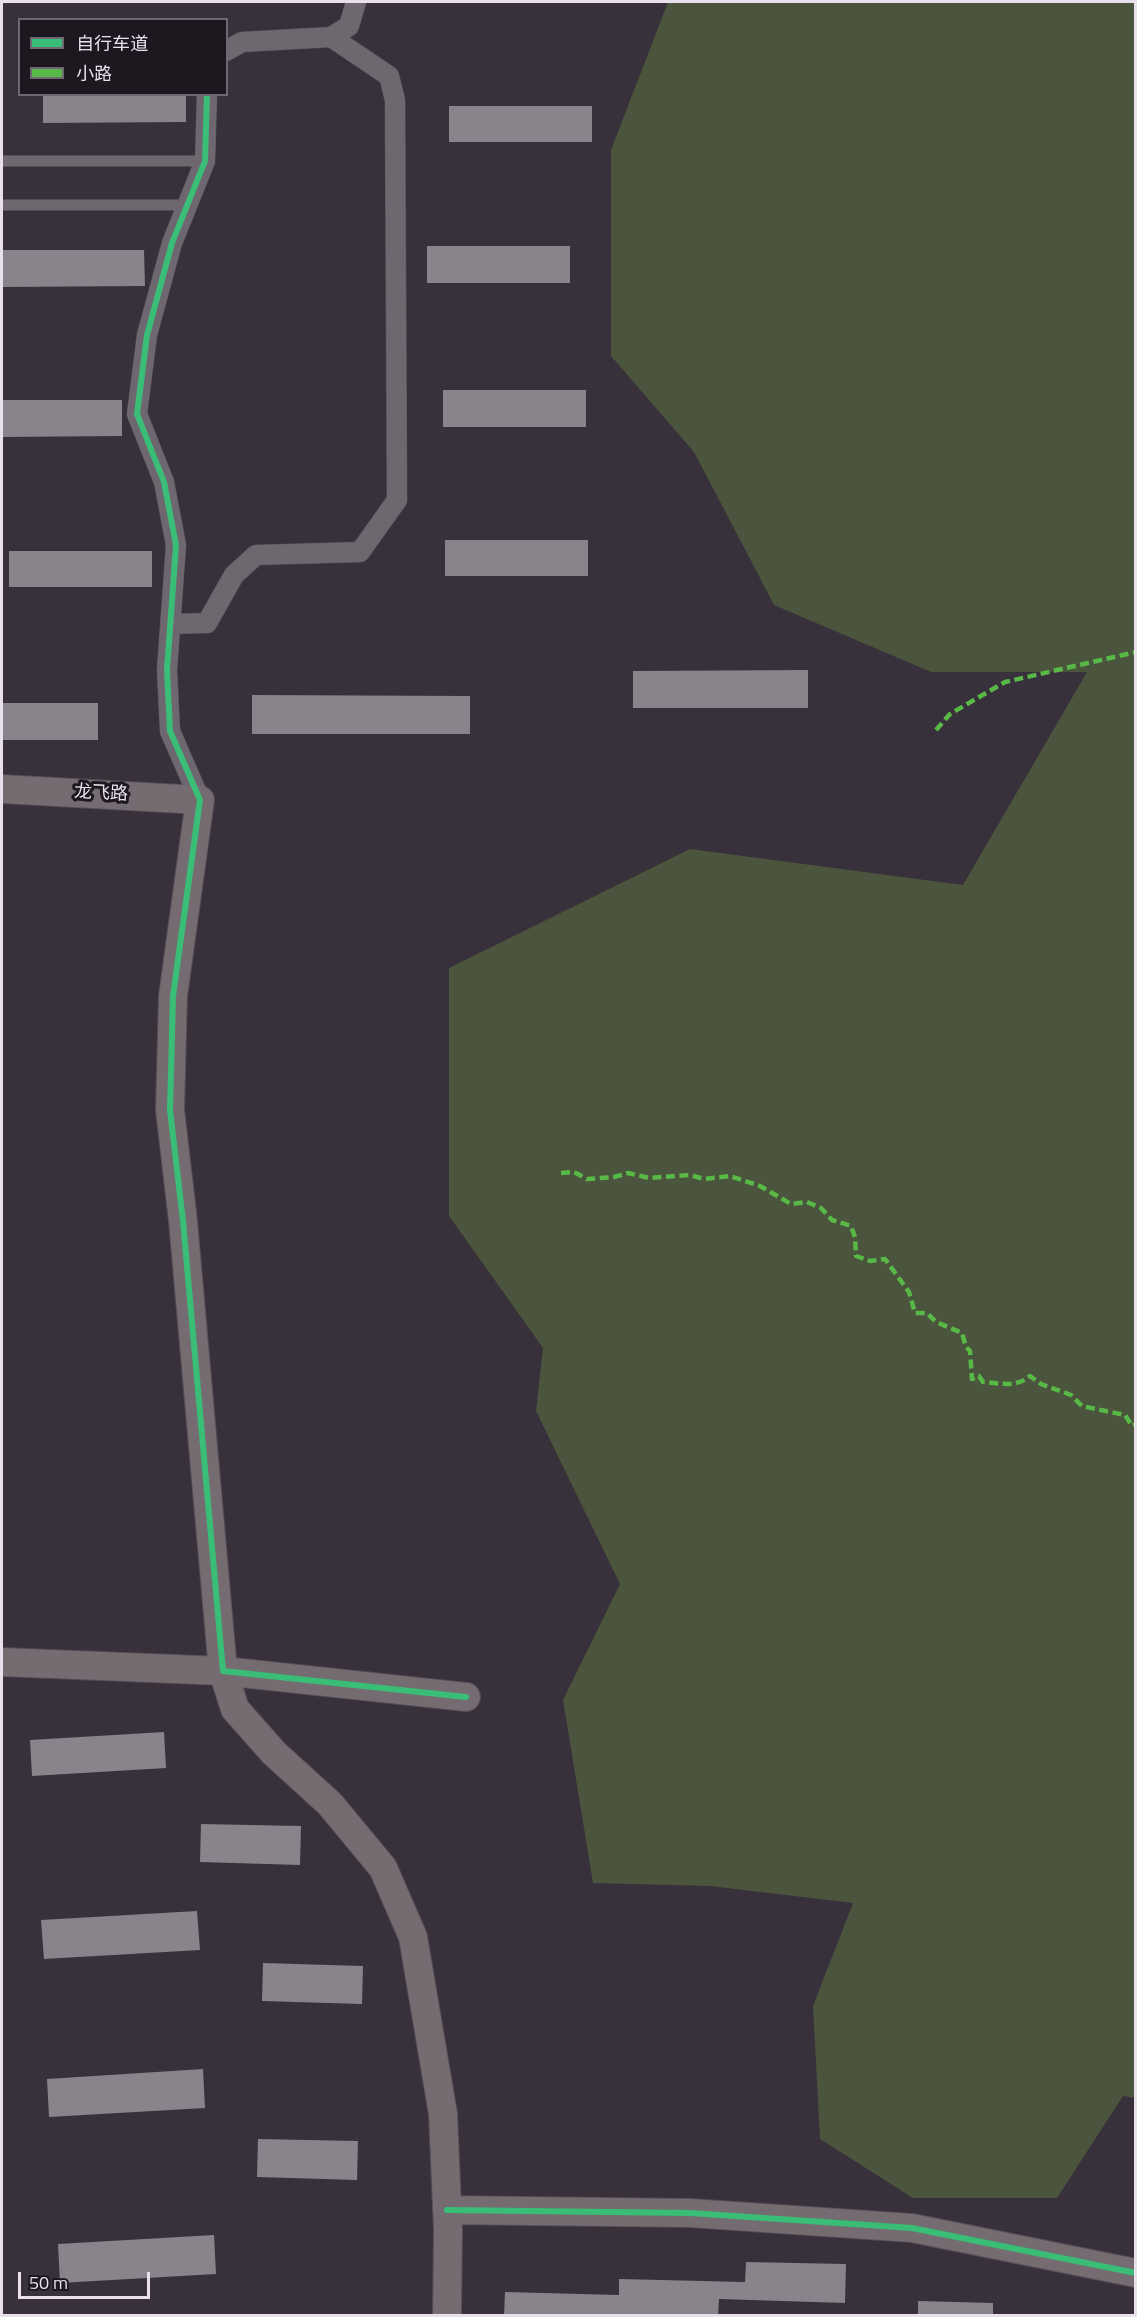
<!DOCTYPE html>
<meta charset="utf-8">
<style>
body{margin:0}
#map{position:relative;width:1137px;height:2317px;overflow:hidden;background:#38303a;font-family:"Titillium Web","Noto Sans SC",sans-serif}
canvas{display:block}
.frame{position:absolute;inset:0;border:3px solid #e9e0ec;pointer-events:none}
.legend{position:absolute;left:18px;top:18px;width:210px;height:78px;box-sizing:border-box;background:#1d1720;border:2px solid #6f6772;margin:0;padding:8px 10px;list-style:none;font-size:18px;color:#e9e0ec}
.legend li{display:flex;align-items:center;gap:12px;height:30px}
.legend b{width:30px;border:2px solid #6f6772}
.scale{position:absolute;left:18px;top:2272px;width:132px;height:27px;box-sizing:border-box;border:3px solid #e9e0ec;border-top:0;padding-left:8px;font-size:18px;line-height:21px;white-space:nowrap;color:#e9e0ec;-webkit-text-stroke:4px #1d1720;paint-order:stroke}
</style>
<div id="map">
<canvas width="1137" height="2317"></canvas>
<div class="frame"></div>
<ul class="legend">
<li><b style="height:8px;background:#3abd76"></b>自行车道</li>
<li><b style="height:8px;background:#58b947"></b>小路</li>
</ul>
<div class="scale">50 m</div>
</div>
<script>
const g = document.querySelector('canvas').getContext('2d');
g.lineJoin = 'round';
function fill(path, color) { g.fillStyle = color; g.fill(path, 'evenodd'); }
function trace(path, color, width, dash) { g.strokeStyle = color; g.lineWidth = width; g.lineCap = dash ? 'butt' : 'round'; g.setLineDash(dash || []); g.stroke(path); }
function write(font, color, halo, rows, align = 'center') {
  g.font = font + ' "Titillium Web","Noto Sans SC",sans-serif'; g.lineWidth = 6; g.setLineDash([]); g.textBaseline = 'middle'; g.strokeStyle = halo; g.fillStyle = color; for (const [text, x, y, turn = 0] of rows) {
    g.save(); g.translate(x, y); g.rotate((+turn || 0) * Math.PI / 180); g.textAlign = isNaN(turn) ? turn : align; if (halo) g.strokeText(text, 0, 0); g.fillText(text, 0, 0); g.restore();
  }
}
const green = new Path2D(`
 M 668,2 L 1135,2 L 1136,2098 L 1123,2096 L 1057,2198 L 913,2198 L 820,2139 L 813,2006 L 853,1903 L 710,1886 L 593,1883 L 563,1700 L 620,1584 L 536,1411 L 543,1348 L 449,1216 L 449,968 L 690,849 L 963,885 L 1087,672 L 931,672 L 774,605 L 694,452 L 611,356 L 611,150 Z`);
const building = new Path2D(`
 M 43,94 L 186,94 L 186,122 L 43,123 Z
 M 449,106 L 592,106 L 592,142 L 449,142 Z
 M 427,246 L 570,246 L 570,283 L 427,283 Z
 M 2,250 L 144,250 L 145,286 L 2,287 Z
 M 443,390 L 586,390 L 586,427 L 443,427 Z
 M 2,400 L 122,400 L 122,436 L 2,437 Z
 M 445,540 L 588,540 L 588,576 L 445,576 Z
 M 9,551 L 152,551 L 152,587 L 9,587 Z
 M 808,670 L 808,708 L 633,708 L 633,671 Z
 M 252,695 L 470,696 L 470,734 L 252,734 Z
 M 2,703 L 98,703 L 98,740 L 2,740 Z
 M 164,1732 L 166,1768 L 32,1776 L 30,1740 Z
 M 201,1824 L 301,1826 L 300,1865 L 200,1862 Z
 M 197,1911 L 200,1950 L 44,1959 L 41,1920 Z
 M 263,1963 L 363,1966 L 362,2004 L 262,2001 Z
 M 203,2069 L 205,2108 L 49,2117 L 47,2079 Z
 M 258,2139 L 358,2141 L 357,2180 L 257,2177 Z
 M 214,2235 L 216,2274 L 60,2283 L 58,2244 Z
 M 746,2262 L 846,2264 L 845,2303 L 719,2299 L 718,2316 L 504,2316 L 505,2292 L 619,2295 L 619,2279 L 745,2282 Z
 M 918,2301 L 993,2303 L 993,2316 L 918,2316 Z`);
const lane = new Path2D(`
 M 2,161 L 205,161
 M 2,205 L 188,205`);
const street = new Path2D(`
 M 226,51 L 242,42 L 331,37 L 349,26 L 356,2
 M 171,624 L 207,623 L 234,575 L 256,555 L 360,552 L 397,500 L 395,100 L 389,76 L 331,37
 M 200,800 L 170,731 L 167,670 L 176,545 L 164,482 L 137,414 L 147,335 L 172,243 L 205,161 L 207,94`);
const secondary = new Path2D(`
 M 2,789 L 200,800 L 173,996 L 170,1110 L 183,1221 L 223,1671 L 466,1697
 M 2,1662 L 223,1671 L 235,1709 L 274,1753 L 330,1804 L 383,1868 L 413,1937 L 443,2114 L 448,2230 L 447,2316
 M 447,2210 L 690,2213 L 912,2228 L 1136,2273`);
const quiet = new Path2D(`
 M 936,730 L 950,714 L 1005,682 L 1136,652
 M 561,1173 L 574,1172 L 587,1179 L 614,1177 L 628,1173 L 649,1178 L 690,1175 L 704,1179 L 730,1176 L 760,1186 L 791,1204 L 807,1202 L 821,1208 L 832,1220 L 851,1226 L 855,1237 L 856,1256 L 870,1261 L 885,1259 L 909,1292 L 915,1313 L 927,1313 L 936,1322 L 962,1333 L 966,1347 L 970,1351 L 972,1379 L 979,1376 L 983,1382 C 1001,1383 1016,1388 1030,1376 L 1041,1384 L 1071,1395 L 1082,1406 L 1125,1415 L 1132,1426 L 1136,1424`);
const cycleway = new Path2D(`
 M 207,94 L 205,161 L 172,243 L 147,335 L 137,414 L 164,482 L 176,545 L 167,670 L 170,731 L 200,800 L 173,996 L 170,1110 L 183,1221 L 223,1671 L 466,1697
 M 447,2210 L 690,2213 L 912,2228 L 1136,2273`);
const streetNames = [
 ["龙飞路",101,794,3]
];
fill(green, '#4b543c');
fill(building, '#89838c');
trace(lane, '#544d56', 12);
trace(street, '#544d56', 21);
trace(secondary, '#544d56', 30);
trace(lane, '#6e6770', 10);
trace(street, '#6e6770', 20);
trace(secondary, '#746c70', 28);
trace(quiet, '#58b947', 4.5, [9, 4.5]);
trace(cycleway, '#3abd76', 6);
write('18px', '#e9e0ec', '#1d1720', streetNames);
</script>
